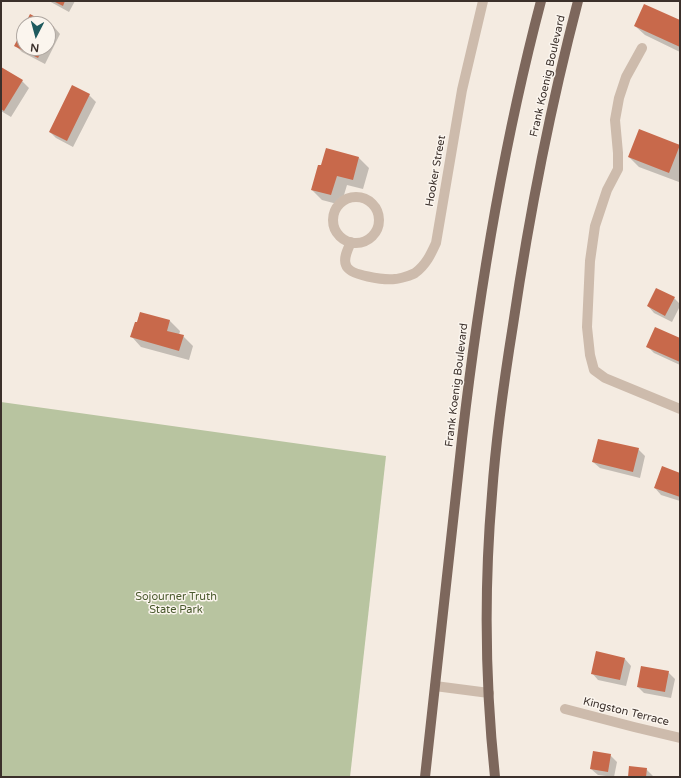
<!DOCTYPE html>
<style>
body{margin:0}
#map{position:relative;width:681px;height:778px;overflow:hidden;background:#f4ebe1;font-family:"Varela Round",sans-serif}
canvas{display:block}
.frame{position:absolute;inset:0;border:2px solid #3b302b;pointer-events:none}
.north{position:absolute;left:16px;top:16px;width:40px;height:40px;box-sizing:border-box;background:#fbf5ee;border:1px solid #aea6a0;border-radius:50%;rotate:186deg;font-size:11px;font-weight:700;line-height:16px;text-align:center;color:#3b302b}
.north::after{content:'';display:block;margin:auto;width:14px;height:18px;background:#1f5a5e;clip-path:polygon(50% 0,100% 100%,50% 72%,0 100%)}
</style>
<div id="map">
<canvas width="681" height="778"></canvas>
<div class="frame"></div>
<div class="north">N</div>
</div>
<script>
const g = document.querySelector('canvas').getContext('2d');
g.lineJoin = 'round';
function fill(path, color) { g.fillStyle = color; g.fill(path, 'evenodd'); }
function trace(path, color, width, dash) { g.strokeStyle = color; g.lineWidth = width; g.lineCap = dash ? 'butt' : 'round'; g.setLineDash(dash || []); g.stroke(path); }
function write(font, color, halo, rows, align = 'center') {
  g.font = font + ' "Varela Round",sans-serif'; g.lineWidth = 3; g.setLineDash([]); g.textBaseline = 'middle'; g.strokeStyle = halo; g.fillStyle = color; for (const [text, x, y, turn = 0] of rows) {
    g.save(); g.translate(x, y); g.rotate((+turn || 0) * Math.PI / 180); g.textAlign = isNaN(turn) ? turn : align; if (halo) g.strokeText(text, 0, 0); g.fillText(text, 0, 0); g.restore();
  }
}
const green = new Path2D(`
 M 1,402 L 386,456 L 350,777 L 1,777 Z`);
const shadow = new Path2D(`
 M 49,1 L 75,1 L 69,12 Z
 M 680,21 L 680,52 L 645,35 L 635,26 Z
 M 48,25 L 54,27 L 60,34 L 45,64 L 22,52 L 15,45 L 24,29 L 24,48 L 48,48 Z
 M 1,68 L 22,81 L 29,88 L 11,117 L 1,111 Z
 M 89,95 L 96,102 L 73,147 L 56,138 L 50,132 Z
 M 640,130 L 680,146 L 679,182 L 639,167 L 629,157 Z
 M 327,149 L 359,158 L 369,168 L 363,189 L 347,185 L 341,205 L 322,200 L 312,190 L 322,167 Z
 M 674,298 L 680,304 L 680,306 L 672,322 L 654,313 L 648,306 Z
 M 140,313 L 170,321 L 180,331 L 179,335 L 183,336 L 193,346 L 189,360 L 141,347 L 132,337 L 137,323 Z
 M 680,339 L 680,365 L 654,353 L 647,346 Z
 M 638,449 L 645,456 L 640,478 L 600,468 L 593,462 Z
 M 680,474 L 680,501 L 661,495 L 655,488 Z
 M 625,659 L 631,666 L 626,686 L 598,680 L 592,673 Z
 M 668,672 L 675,679 L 671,698 L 644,693 L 638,687 Z
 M 610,755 L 617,762 L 614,777 L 598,775 L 591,769 Z
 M 646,769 L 653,776 L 653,777 L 629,777 Z`);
const building = new Path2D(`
 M 53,1 L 65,1 L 63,6 Z
 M 644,4 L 680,20 L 680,47 L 634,26 Z
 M 30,14 L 54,27 L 48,38 L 48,24 L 25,24 Z
 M 24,27 L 24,48 L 43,48 L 38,58 L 14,46 Z
 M 1,67 L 23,80 L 4,111 L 1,109 Z
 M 72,85 L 90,94 L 67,141 L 49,132 Z
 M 639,129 L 680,145 L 669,173 L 628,157 Z
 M 326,148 L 359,157 L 353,180 L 337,176 L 331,195 L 311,190 L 318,165 L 321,165 Z
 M 656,288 L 675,297 L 665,316 L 647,306 Z
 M 140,312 L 170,320 L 167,331 L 184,335 L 179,351 L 130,337 L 135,322 L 137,322 Z
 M 655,327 L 680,338 L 680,362 L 646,347 Z
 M 598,439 L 639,448 L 633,472 L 592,462 Z
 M 662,466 L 680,473 L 680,497 L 654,488 Z
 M 596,651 L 625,658 L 620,680 L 591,674 Z
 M 641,666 L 669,671 L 665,692 L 637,687 Z
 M 593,751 L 611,754 L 608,772 L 590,769 Z
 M 629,766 L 647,768 L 646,777 L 628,777 Z`);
const minor = new Path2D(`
 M 642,48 L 626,77 L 619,98 L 615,120 L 618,153 L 618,169 L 607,190 L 595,226 L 590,261 L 587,327 L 590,355 L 594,370 L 605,378 L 680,409
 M333 220a23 23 0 1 1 46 0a23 23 0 1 1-46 0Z
 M 351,242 C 348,249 343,258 346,265 C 349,276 385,280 395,279 C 399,279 412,275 415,273 C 426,265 431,254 436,243 L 462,90 L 483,1
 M 435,686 L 489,693
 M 565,709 L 634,727 L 680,738`);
const major = new Path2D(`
 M 425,777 L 462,439 C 479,291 503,145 541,1
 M 495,777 C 485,683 484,588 492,494 C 496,437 504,381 513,325 C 529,216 550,108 578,1`);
const streetNames = [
 ["Frank Koenig Boulevard",548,76,-77],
 ["Hooker Street",436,171,-80],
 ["Frank Koenig Boulevard",457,385,-83],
 ["Kingston Terrace",626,712,14]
];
const parkNames = [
 ["Sojourner Truth",176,597],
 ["State Park",176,610]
];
fill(green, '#b8c4a0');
fill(shadow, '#0003');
fill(building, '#c8694b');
trace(minor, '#cdbbac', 10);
trace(major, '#7d675c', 10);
write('11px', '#3b302b', '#fbf5ee', streetNames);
write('11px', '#4a5a2e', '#fbf5ee', parkNames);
</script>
